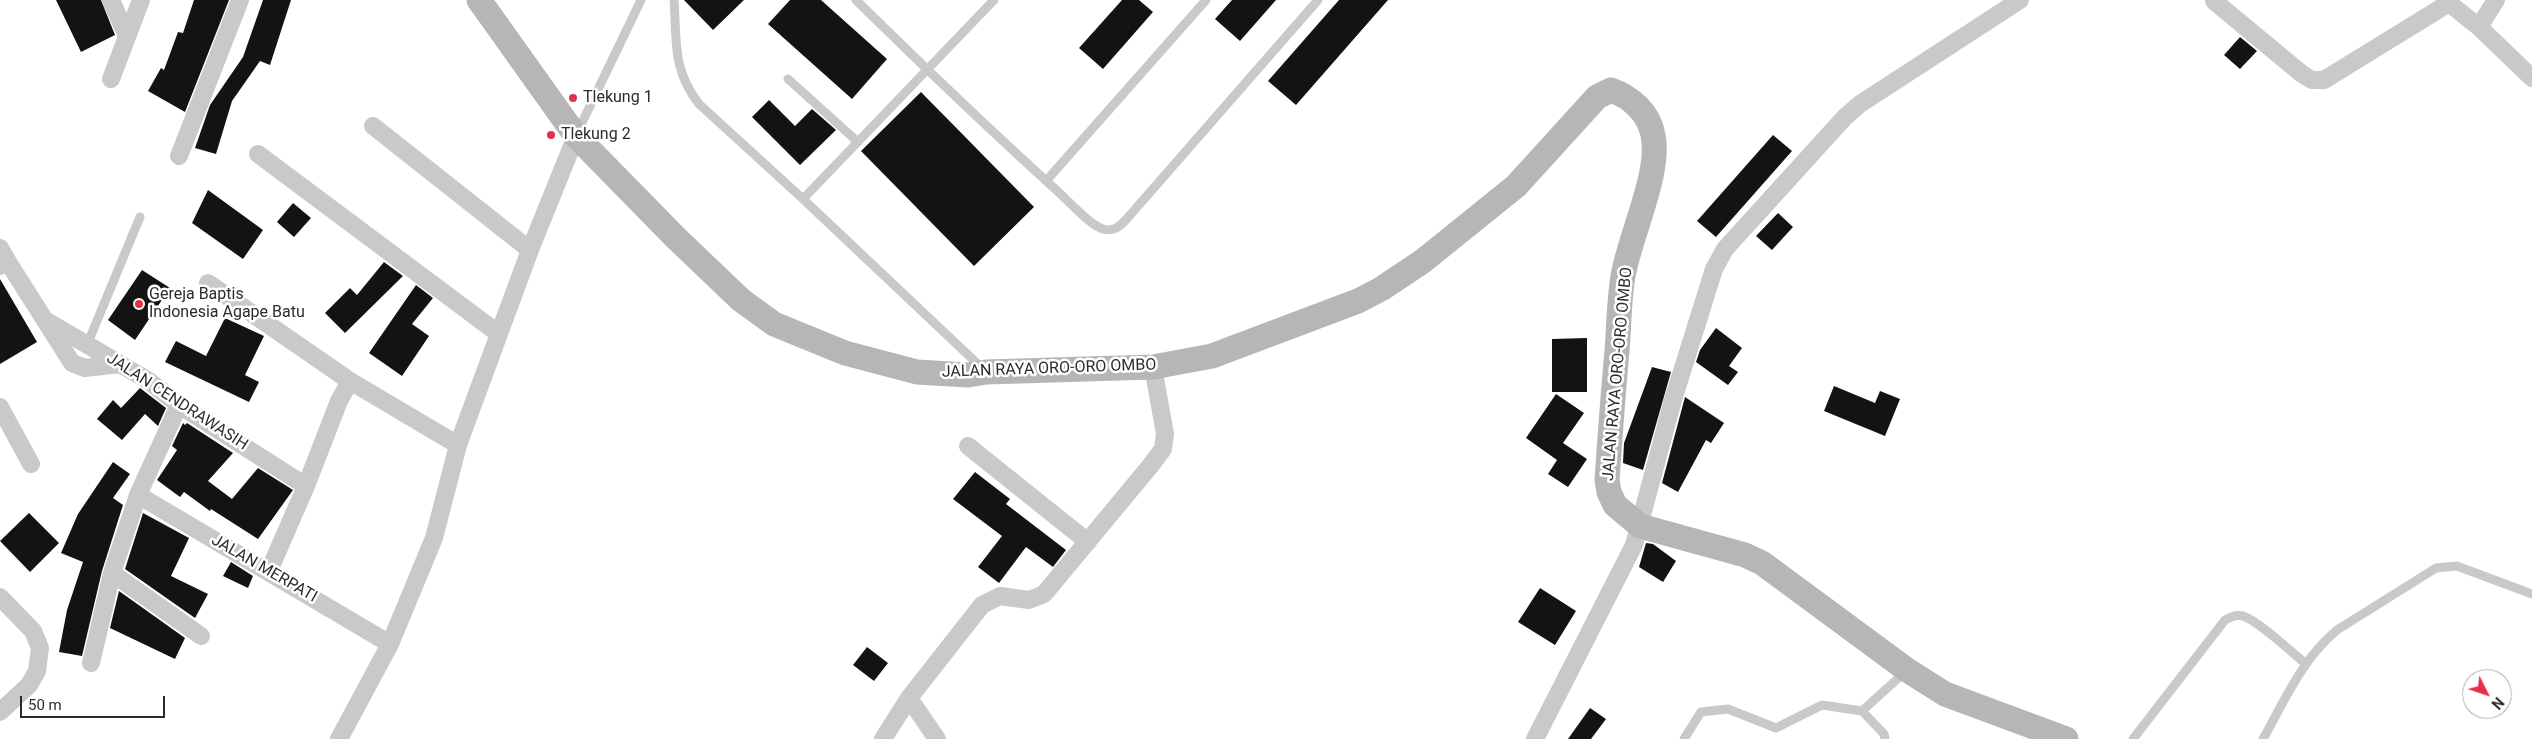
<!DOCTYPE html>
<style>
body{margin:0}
#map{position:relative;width:2532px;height:739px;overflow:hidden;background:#fff;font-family:Roboto,sans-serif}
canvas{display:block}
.north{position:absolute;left:2462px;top:669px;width:50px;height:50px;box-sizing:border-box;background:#fff;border:1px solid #ababab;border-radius:50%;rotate:131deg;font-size:14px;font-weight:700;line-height:20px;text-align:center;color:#2c2c2c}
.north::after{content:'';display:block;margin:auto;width:18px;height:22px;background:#e03148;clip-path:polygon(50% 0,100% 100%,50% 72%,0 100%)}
.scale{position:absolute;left:20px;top:696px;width:145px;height:22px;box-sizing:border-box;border:2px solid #2c2c2c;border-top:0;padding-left:6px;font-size:15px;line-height:18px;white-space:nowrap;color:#2c2c2c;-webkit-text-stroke:4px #fff;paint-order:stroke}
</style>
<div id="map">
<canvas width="2532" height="739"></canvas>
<div class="north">N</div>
<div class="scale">50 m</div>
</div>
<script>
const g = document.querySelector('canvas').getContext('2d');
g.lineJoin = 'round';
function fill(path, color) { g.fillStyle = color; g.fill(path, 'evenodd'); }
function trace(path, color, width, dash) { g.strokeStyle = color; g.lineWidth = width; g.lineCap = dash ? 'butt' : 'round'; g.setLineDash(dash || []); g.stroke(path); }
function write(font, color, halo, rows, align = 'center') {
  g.font = font + ' Roboto,sans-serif'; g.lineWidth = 5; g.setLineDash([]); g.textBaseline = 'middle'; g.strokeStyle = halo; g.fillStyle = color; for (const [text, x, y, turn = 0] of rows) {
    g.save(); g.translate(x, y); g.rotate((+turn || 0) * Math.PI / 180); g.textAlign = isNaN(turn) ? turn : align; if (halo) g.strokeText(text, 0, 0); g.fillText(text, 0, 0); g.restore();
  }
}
const building = new Path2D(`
 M 56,0 L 101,0 L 115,35 L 81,52 Z
 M 194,0 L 229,0 L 185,112 L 148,91 L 161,68 L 164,70 L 178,32 L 183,33 Z
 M 263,0 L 291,0 L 270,65 L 260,61 L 232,101 L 216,154 L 195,148 L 210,105 L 243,57 Z
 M 684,0 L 744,0 L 713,30 Z
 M 790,0 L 821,0 L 887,59 L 852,99 L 768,24 Z
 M 1122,0 L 1139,0 L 1153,12 L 1103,69 L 1079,48 Z
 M 1232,0 L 1276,0 L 1240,41 L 1215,19 Z
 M 1339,0 L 1388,0 L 1296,105 L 1268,81 Z
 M 2240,37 L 2257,51 L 2240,69 L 2224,55 Z
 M 921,92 L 1034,207 L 974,266 L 861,151 Z
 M 769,100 L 795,126 L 812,109 L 836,130 L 800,165 L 752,117 Z
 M 1773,135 L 1792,151 L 1716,237 L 1697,221 Z
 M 208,190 L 263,230 L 243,259 L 192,223 Z
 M 293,203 L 311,218 L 294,237 L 277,222 Z
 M 1778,213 L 1793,227 L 1772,250 L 1756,236 Z
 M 384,262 L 403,276 L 345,333 L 325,313 L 350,288 L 357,295 Z
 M 142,270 L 170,288 L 135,340 L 108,320 Z
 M 0,279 L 37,342 L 0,364 Z
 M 416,285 L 433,298 L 412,324 L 429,336 L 402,376 L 369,353 Z
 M 225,318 L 264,336 L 245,375 L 259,382 L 249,402 L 165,362 L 176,341 L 206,356 Z
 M 1716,328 L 1742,348 L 1729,366 L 1738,372 L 1728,385 L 1696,362 L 1700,350 Z
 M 1587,338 L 1587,392 L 1552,392 L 1552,339 Z
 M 1652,367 L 1671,372 L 1643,470 L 1623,463 L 1624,443 Z
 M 1834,386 L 1875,403 L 1880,391 L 1900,399 L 1885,436 L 1824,411 Z
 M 140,388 L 166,408 L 158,426 L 145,414 L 122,440 L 97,419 L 113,400 L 121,408 Z
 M 1556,394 L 1584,413 L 1563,443 L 1587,459 L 1568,487 L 1548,474 L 1557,460 L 1526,438 Z
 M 1685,397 L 1724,423 L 1711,443 L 1706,440 L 1678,492 L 1662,483 Z
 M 183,423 L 185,425 L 187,423 L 233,453 L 208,481 L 232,499 L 258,468 L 293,490 L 258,539 L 211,509 L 210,511 L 184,492 L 180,497 L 157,480 L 177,450 L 172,446 Z
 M 113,462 L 130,474 L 113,498 L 123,505 L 102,571 L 82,656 L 59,652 L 67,610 L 83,562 L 61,553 L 78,514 Z
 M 975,472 L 1010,499 L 1006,504 L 1066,550 L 1053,567 L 1026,547 L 999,583 L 978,567 L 1002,536 L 953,499 Z
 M 29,513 L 59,543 L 30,572 L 0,541 Z
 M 143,513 L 189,538 L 171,576 L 208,594 L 195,618 L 125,569 Z
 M 1646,543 L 1653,544 L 1676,561 L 1663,582 L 1639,567 Z
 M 231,562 L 253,576 L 248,588 L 223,576 Z
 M 1540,588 L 1576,611 L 1555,645 L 1518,622 Z
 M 119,591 L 185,638 L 175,659 L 110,628 Z
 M 867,647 L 888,663 L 874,681 L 853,665 Z
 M 1590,708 L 1606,719 L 1591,739 L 1568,739 Z`);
const lane = new Path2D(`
 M 674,0 C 677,42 672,69 699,104 L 803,199 L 994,0
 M 856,0 C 921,64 987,127 1054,188 C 1066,198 1089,225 1103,229 C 1116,233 1124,222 1131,214 L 1318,0
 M 788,79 L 858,142
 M 577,133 L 641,0
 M 1046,181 L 1206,0
 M 803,199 L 982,368
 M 87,345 L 140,217
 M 1862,711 L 1884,734 L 1885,739
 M 1684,739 L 1701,712 L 1728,709 L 1776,728 L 1822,705 L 1862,711 L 1905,672
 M 2133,739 L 2225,620 C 2230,617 2236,614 2243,616 C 2260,622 2290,651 2305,663
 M 2263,739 C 2285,700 2302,659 2337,630 L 2436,568 L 2457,566 L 2532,594`);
const street = new Path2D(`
 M 111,0 L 127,36
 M 2445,0 L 2479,27 L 2532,78
 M 2214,1 L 2302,74 L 2312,80 L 2324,80 L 2449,3
 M 2479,27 L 2496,0
 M 111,79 L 141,0
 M 373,126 L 530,250
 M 258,154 L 499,334
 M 179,156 L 240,0
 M 0,248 L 8,262
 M 0,266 L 8,262 L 72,363 L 85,368 L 120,364
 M 208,283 L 350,381 L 458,445
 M 45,320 L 149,381 L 179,405 L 306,486
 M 0,407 L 31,464
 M 968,446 L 1088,542
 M 138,495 L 390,644
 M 269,571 L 306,486 L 339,401 L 350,381
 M 112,573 L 201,636
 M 0,597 L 33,631 L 40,648 L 37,671 L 29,685 L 0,712
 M 91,663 L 112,573 L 138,495 L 179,405
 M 909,698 L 937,739
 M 339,739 L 390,644 L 434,538 L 458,445 L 530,250 L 576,136
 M 883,739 L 909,698 L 982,605 L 1000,596 L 1029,600 L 1044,594 L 1151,465 L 1163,449 L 1165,434 L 1153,367
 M 1535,739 L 1634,545 L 1673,400 L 1714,269 L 1725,249 L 1845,117 L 1860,104 L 2020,0`);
const secondary = new Path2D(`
 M 479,0 L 576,136 L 675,237 L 741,300 L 774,324 L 845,353 L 917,372 L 968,375 L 986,372 L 1153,367 L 1212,356 L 1358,301 L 1381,289 L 1423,261 L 1516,186 L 1597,97 L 1611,90 C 1631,97 1649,113 1653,135 C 1661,173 1630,235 1623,276 C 1619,300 1619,326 1617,351 C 1613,394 1610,437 1607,480 L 1609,492 L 1615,505 L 1640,526 L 1745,555 L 1762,563 L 1907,670 L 1945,694 L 2066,739`);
const markers = [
 [573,98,5,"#e03148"],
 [551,135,5,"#e03148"],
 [139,304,5,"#e03148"]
];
const poiNames = [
 ["Tlekung 1",583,98],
 ["Tlekung 2",561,135],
 ["Gereja Baptis",149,295],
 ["Indonesia Agape Batu",149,313]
];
const streetNames = [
 ["JALAN RAYA ORO-ORO OMBO",1049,369,-2],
 ["JALAN RAYA ORO-ORO OMBO",1618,374,-85],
 ["JALAN CENDRAWASIH",177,402,33],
 ["JALAN MERPATI",264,569,30]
];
fill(building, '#131313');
trace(lane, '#c9c9c9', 9);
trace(street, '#c9c9c9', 18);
trace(secondary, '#b6b6b6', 25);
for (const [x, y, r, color] of markers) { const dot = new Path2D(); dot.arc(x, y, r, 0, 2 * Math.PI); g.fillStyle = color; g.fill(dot); trace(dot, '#fff', 2); }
write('16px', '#2c2c2c', '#fff', poiNames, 'left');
write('16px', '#2c2c2c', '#fff', streetNames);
</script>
